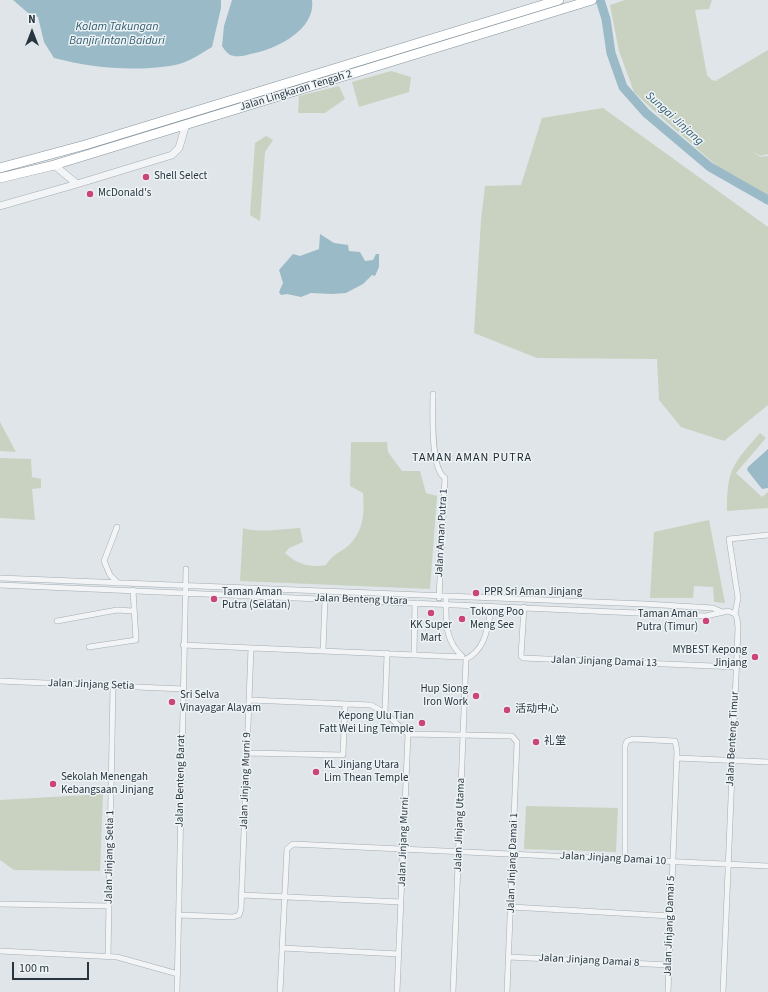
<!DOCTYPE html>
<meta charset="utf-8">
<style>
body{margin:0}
#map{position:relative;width:768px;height:992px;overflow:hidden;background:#dfe5e8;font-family:"Source Sans 3",sans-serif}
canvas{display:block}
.north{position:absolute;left:12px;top:12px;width:40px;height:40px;-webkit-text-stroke:3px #eef3f6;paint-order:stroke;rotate:0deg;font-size:11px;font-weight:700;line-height:16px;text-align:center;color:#28353f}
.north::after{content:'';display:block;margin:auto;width:14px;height:18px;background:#28353f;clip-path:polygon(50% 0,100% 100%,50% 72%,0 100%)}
.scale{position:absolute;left:12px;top:962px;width:77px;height:18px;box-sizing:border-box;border:2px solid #28353f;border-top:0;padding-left:5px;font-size:12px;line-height:14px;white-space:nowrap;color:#28353f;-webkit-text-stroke:3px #eef3f6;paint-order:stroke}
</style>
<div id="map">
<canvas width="768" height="992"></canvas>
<div class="north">N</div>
<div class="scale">100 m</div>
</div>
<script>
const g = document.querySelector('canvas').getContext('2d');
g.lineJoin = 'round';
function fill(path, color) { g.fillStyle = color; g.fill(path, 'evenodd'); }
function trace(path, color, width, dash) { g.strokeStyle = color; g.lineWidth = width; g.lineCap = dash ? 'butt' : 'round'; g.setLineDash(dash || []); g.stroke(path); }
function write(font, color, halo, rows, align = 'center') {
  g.font = font + ' "Source Sans 3","Noto Sans SC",sans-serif'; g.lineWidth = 3; g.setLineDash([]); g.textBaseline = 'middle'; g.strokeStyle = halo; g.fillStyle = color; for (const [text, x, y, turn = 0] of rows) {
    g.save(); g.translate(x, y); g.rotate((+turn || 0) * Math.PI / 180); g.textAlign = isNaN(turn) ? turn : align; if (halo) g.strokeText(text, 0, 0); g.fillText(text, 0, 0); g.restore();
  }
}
const green = new Path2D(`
 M 625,0 L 712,0 L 709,9 L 695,10 L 707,75 L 712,80 L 717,81 L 717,80 L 768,50 L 768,154 L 761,156 L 751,151 L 761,157 L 768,156 L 768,197 L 726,174 L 653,110 L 634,92 L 619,51 L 610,5 Z
 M 391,71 L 411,77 L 409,92 L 359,107 L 352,82 Z
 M 339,86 L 345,99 L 325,113 L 298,113 L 299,96 Z
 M 603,108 L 768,227 L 768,405 L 724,441 L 681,427 L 659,400 L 657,359 L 537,358 L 474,333 L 481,220 L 485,186 L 521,185 L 542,118 Z
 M 266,136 L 273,140 L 265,152 L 260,221 L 250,215 L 255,143 Z
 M 0,422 L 16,452 L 0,451 Z
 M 760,433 L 766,438 L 736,473 L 762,497 L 768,492 L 768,508 L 727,511 C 727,468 733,464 760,433 Z
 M 351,442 L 387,442 L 388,452 L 402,471 L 420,471 L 426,493 L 437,496 L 430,589 L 240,581 L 243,528 C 257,533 283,529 300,528 L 303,542 L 289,548 L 285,553 C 297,564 310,568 326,565 C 334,552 343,552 351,543 C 365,527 364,511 363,493 L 350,486 Z
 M 0,458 L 31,459 L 32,477 L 41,479 L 41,488 L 32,489 L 35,520 L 0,518 Z
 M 709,520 L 725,603 L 714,602 L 713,587 L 694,586 L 693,598 L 650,598 L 654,532 Z
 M 103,794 L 100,871 L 14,870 L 0,860 L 0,800 Z
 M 526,806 L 618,808 L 616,852 L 524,849 Z`);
const water = new Path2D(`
 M 13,0 L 221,0 L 221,8 L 212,47 C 202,53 190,61 179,64 C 173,66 166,66 161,67 C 124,71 89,67 54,58 L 44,42 L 38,17 L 28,13 Z
 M 232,0 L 312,0 C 316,29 278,48 255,53 C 246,55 239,58 230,55 C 227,53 224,49 222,46 L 224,26 Z
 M 320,234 L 334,243 L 348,245 L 349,251 L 360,252 L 365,261 L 373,260 L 376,254 L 379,254 L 379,267 L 375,276 L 372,275 L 363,284 L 346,293 L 332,294 L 311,293 L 301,297 L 287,294 L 281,295 L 279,292 L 283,283 L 279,270 L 293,254 L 300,256 L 319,249 Z
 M 768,449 L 768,488 L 762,489 L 747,470 L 748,467 Z`);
const river = new Path2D(`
 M 600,0 L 606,19 L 611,53 L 623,87 L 646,113 L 710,167 L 768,200`);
const minor = new Path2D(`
 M 433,394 C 433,411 430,469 445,478 L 439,598
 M 117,527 L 104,561 L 110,575 L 118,583
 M 0,578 L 645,604 L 713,608 L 722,612
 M 0,585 L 706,616 L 728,611 L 735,614
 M 446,596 C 446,619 444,640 462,656
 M 524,607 L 521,656 L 523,658 L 737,667
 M 735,614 L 738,598 L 729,539 L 768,535
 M 57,621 L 117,610 L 133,611
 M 183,645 L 462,657
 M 89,647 L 136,640 L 133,590
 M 323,651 L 325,599
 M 387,653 L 385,713 L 408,734 L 397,992
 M 414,655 L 415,603
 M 466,659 C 487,649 487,626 492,606
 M 0,681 L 183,689
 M 249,700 L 371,705 L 385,713
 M 408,734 L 512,736 L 517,742 L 507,992
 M 247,753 L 343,755 L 345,704
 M 677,758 L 768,762
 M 625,859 L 625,746 L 627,741 L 633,739 L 675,741 L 677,751 L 668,992
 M 242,895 L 401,902
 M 0,904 L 109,906
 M 511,907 L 671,916
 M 180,915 L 233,917 L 239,915 L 241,909 L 251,648
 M 282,948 L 399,954
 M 0,951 L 117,957 L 178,974
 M 108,956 L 113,686
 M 509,957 L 669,965
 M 177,992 L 186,569
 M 280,992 L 287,849 L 293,844 L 768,866
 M 453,992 L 466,659
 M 723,992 L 738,628 L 737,618 L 735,614`);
const tertiary = new Path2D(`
 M 54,165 L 77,184 L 172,155 L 179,148 L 186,124
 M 0,206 L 77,184`);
const trunk = new Path2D(`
 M 0,168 L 85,145 L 559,0
 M 0,178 L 54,165 L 592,0`);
const markers = [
 [146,177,4,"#cb4678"],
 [90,194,4,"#cb4678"],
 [476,593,4,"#cb4678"],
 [214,599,4,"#cb4678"],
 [431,613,4,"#cb4678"],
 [462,619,4,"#cb4678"],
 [706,621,4,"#cb4678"],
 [755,657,4,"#cb4678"],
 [476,696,4,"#cb4678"],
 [172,702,4,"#cb4678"],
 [507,710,4,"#cb4678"],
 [422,723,4,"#cb4678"],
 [536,742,4,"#cb4678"],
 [316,772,4,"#cb4678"],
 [53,784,4,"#cb4678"]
];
const streetNames = [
 ["Jalan Lingkaran Tengah 2",296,91,-17],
 ["Jalan Aman Putra 1",442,533,-87],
 ["Jalan Benteng Utara",361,600,2],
 ["Jalan Jinjang Damai 13",604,662,2],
 ["Jalan Jinjang Setia",91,685,2],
 ["Jalan Benteng Timur",733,739,-87],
 ["Jalan Benteng Barat",181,781,-89],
 ["Jalan Jinjang Murni 9",246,781,-88],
 ["Jalan Jinjang Utama",460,825,-88],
 ["Jalan Jinjang Murni",404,842,-88],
 ["Jalan Jinjang Setia 1",110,857,-89],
 ["Jalan Jinjang Damai 10",613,859,3],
 ["Jalan Jinjang Damai 1",513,863,-88],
 ["Jalan Jinjang Damai 5",670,926,-88],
 ["Jalan Jinjang Damai 8",589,961,3]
];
const poiNames = [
 ["Shell Select",154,177],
 ["McDonald's",98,194],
 ["Taman Aman",222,593],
 ["Putra (Selatan)",222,606],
 ["PPR Sri Aman Jinjang",484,593],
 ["Tokong Poo",470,613],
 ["Meng See",470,626],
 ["Taman Aman",698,615,"right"],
 ["Putra (Timur)",698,628,"right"],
 ["KK Super",431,626,"center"],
 ["Mart",431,639,"center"],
 ["MYBEST Kepong",747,651,"right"],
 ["Jinjang",747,664,"right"],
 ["Hup Siong",468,690,"right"],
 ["Iron Work",468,703,"right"],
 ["Sri Selva",180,696],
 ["Vinayagar Alayam",180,709],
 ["活动中心",515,710],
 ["Kepong Ulu Tian",414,717,"right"],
 ["Fatt Wei Ling Temple",414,730,"right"],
 ["礼堂",544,742],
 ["KL Jinjang Utara",324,766],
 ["Lim Thean Temple",324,779],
 ["Sekolah Menengah",61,778],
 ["Kebangsaan Jinjang",61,791]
];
const waterNames = [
 ["Kolam Takungan",117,27],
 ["Banjir Intan Baiduri",117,41],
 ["Sungai Jinjang",674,119,42]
];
const neighbourhoodNames = [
 ["TAMAN AMAN PUTRA",472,458]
];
fill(green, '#c9d2c0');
fill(water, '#9bbac7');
trace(river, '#9bbac7', 9);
trace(minor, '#a4adb2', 6);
trace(tertiary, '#a4adb2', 8);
trace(trunk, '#87959e', 10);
trace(minor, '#f2f4f6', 5);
trace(tertiary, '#f2f4f6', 7);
trace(trunk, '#fff', 9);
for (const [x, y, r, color] of markers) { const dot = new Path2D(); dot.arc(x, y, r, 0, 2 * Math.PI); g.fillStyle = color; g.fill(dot); trace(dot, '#eef3f6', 1.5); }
write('11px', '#28353f', '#eef3f6', streetNames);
write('11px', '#28353f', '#eef3f6', poiNames, 'left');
write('italic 12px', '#335d71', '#eef3f6', waterNames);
g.letterSpacing = '1px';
write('12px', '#1b262f', '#eef3f6', neighbourhoodNames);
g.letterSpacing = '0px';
</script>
